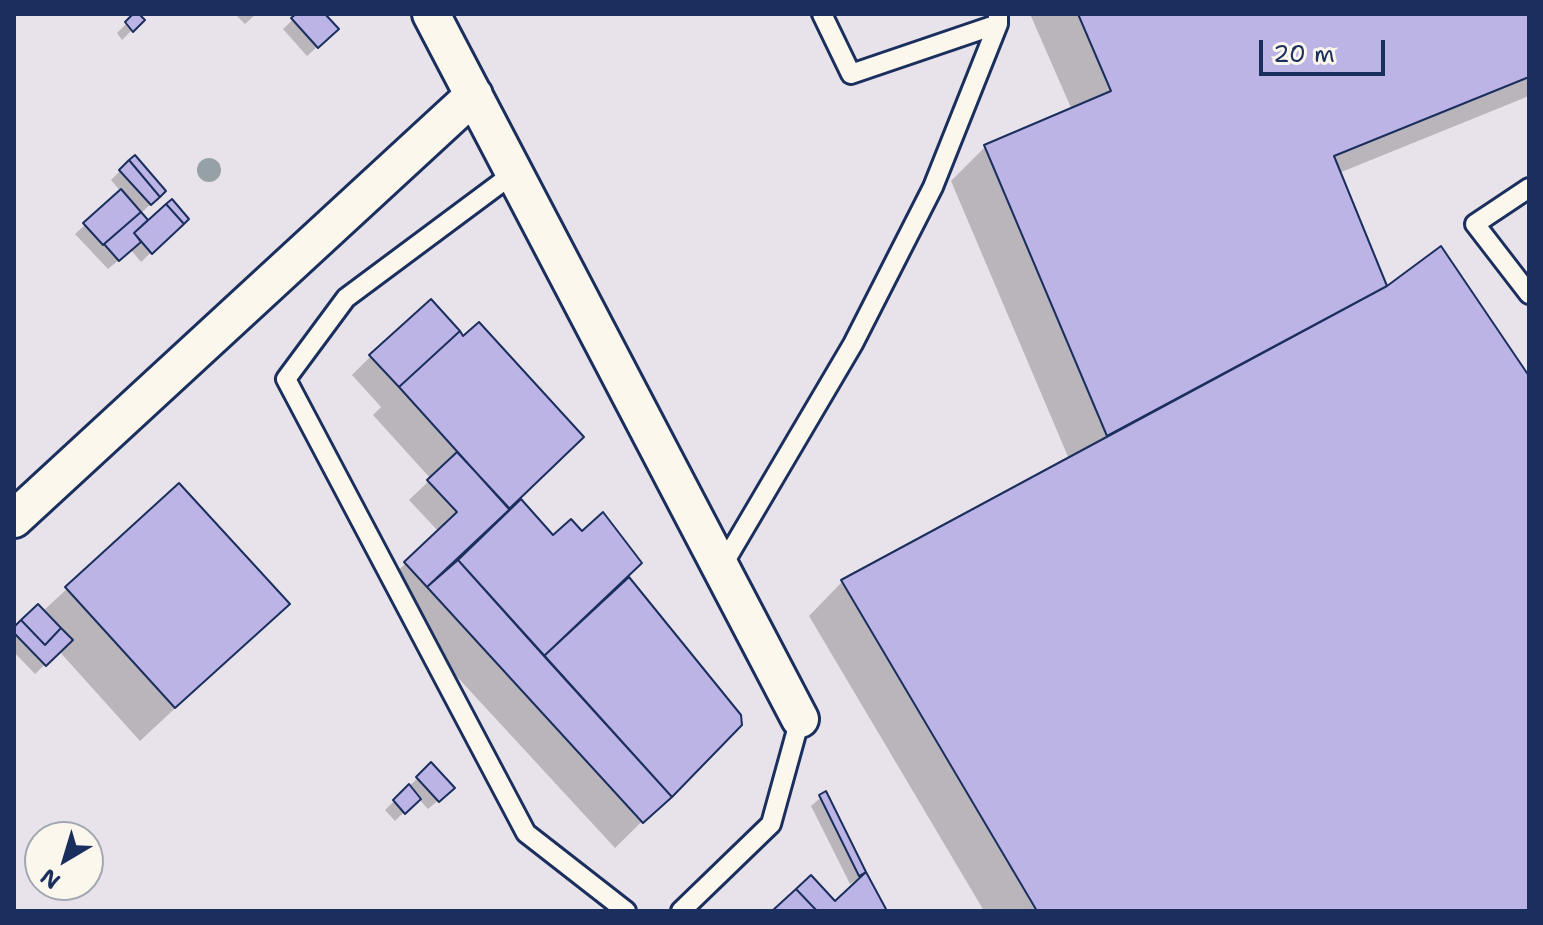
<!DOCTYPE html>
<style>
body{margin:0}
#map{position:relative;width:1543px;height:925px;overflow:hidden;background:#fbf7ec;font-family:"Shantell Sans",sans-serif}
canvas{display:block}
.frame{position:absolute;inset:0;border:16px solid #1b2f5e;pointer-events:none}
.north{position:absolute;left:24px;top:821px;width:80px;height:80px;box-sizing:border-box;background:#fbf7ec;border:2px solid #a1a7b3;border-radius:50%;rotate:218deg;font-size:22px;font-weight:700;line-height:32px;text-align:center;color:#1b2f5e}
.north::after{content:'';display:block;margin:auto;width:28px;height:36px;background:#1b2f5e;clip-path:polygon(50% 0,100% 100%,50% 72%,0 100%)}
.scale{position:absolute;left:1259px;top:40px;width:126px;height:36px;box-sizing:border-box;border:4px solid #1b2f5e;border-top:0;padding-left:10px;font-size:24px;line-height:28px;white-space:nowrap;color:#1b2f5e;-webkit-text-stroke:6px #fbf7ec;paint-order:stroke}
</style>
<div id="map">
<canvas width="1543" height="925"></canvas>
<div class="frame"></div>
<div class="north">N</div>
<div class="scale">20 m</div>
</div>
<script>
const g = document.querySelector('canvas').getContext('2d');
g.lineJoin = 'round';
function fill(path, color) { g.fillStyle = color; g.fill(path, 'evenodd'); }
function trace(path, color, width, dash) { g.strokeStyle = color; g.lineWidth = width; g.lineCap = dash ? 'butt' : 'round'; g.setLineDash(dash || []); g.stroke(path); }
const built = new Path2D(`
 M 14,14 L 1529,14 L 1529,911 L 14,911 ZM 40,837 L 88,837 L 88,885 L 40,885 Z`);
const shadow = new Path2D(`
 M 136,14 L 142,20 L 122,40 L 117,33 Z
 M 235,14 L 256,14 L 245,24 Z
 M 299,14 L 323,14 L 327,38 L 307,56 L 283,29 Z
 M 1030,14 L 1529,14 L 1529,96 L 1339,173 L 1386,289 L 1529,380 L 1529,911 L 984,911 L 809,616 L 842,582 L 1069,459 L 951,181 L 985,147 L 1072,110 Z
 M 120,171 L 154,201 L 140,214 L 148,223 L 187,218 L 141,262 L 131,250 L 108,269 L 75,234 L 121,192 L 111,180 Z
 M 371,356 L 518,499 L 553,538 L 626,576 L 739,716 L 740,725 L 615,848 L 401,616 L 409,608 L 386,582 L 439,532 L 409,500 L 431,479 L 373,415 L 381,407 L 352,375 Z
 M 179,486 L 287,604 L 140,741 L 59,651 L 35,674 L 14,652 L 14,630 L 43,611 Z
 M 431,765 L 442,797 L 428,809 L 418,798 L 395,821 L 385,810 Z
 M 825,794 L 884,911 L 775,911 L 835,904 L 861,879 L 860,877 L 850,884 L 811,806 Z`);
const building = new Path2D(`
 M 133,14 L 139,14 L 145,20 L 133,32 L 125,22 Z
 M 296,14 L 325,14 L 339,29 L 318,48 L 291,18 Z
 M 1078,14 L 1529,14 L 1529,77 L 1334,156 L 1387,286 L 1107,436 L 984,145 L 1111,91 Z
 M 135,155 L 166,191 L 160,197 L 129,160 Z
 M 129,160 L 160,197 L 151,205 L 119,170 Z
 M 121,189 L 141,212 L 103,245 L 83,223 Z
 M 172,199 L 189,219 L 184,224 L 166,204 Z
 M 166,204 L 184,224 L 152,254 L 134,233 Z
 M 141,212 L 148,220 L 134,233 L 141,242 L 119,261 L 104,244 Z
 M 1441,246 L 1529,376 L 1529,911 L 1037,911 L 841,580 L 1387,286 Z
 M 431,299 L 460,331 L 399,387 L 369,355 Z
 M 479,322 L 584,437 L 509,509 L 399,387 L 460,331 L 463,336 Z
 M 457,452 L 510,509 L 427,587 L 404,562 L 457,512 L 427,480 Z
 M 179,483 L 290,604 L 175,708 L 65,587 Z
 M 521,499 L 553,535 L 571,519 L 582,531 L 603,512 L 642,563 L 544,656 L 458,560 Z
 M 458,560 L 672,797 L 643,823 L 427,587 Z
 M 629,577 L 741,715 L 742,725 L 672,797 L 544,656 Z
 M 38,604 L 61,628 L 45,645 L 21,620 Z
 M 21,620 L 45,645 L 61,628 L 73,640 L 46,666 L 14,633 L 14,627 Z
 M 431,762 L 455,788 L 439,802 L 416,777 Z
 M 409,784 L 421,799 L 405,814 L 393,800 Z
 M 826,791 L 866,872 L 859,876 L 819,795 Z
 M 866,872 L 887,911 L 817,911 L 796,889 L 811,875 L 835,901 Z
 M 796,889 L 817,911 L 772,911 Z`);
const service = new Path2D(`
 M 822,14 L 851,74 L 998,24
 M 514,173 L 346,298 L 286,379 L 526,833 L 626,911
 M 1529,188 L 1475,224 L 1529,294
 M 721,568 L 853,344 L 933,187 L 998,24 L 998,14
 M 681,911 L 771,824 L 800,719`);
const minor = new Path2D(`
 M 431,14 L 800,719
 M 14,519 L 474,95`);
const trees = [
 [209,170]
];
fill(built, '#e8e3ea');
fill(shadow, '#0003');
fill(building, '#bdb4e6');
trace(building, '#1b2f5e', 2);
trace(service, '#1b2f5e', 24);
trace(minor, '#1b2f5e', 42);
trace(service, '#fbf7ec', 18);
trace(minor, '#fbf7ec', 36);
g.fillStyle = '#96a1a6';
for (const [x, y] of trees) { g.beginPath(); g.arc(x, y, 12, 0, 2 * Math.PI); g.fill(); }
</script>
